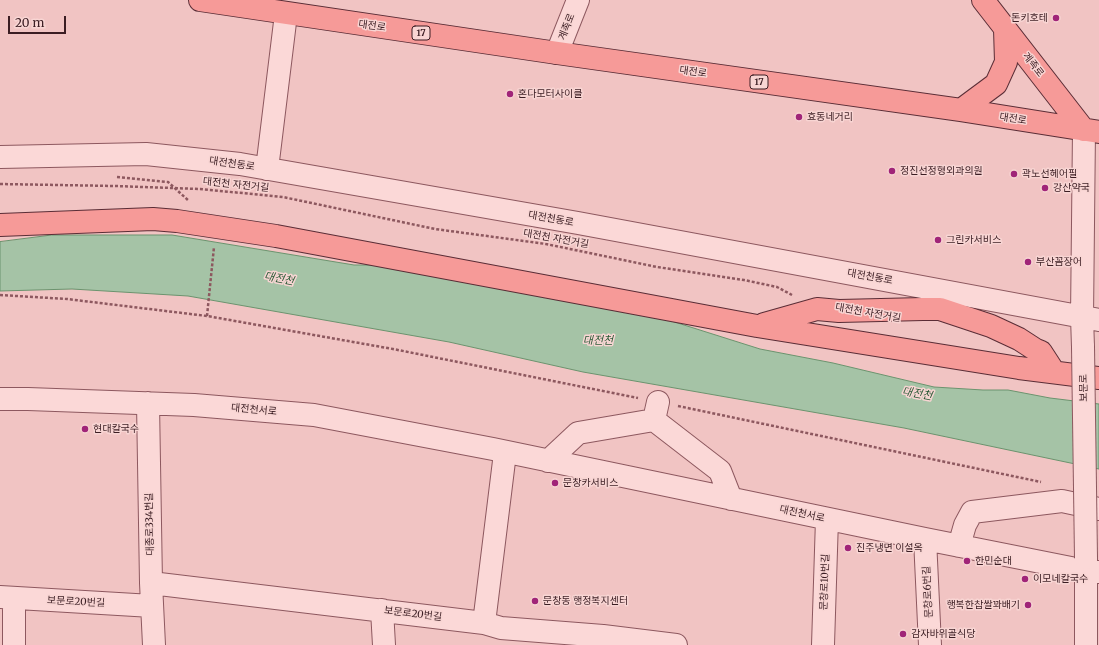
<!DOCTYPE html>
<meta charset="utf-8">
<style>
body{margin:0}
#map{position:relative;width:1099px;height:645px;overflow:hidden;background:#f1c4c3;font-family:Merriweather,serif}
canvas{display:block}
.scale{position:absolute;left:8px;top:16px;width:58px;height:18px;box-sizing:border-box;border:2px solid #3b1d23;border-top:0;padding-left:5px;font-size:12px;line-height:14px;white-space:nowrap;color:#3b1d23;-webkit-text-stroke:3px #f8d5d3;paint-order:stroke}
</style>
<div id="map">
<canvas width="1099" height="645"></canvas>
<div class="scale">20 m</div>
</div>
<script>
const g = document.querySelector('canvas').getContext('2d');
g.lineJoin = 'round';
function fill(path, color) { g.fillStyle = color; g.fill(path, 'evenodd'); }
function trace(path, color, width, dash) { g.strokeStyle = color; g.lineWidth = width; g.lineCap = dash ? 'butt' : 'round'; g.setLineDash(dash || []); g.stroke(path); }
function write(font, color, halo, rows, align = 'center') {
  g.font = font + ' Merriweather,"Noto Sans KR",serif'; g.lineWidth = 3; g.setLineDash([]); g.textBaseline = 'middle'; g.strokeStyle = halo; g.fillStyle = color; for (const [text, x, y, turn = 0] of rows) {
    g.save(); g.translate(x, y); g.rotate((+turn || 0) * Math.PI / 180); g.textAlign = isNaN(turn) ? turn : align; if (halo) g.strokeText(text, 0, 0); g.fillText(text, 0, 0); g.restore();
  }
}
const water = new Path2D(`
 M 52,235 L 172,235 L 354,265 L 383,265 L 665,319 L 760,349 L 833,363 L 934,387 L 983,390 L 1008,390 L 1050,398 L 1099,404 L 1099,469 L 904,428 L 583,372 L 449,342 L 188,296 L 72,289 L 0,291 L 0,242 Z`);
const path = new Path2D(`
 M 117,177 L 168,182 L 189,201
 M 0,184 L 115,186 L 200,189 L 283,197 L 435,229 L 546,244 L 657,267 L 744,280 L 777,287 L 792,295
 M 0,295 L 67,299 L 207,316 L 393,349 L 638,398
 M 207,316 L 214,247
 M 678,406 L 1041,482`);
const minor = new Path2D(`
 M 557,53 L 578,0
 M 0,157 L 146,154 L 240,164 L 578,223 L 1099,320
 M 267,169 L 286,14
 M 1083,347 L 1082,317 L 1084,130
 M 0,399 L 28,399 L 194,405 L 314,415 L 493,449 L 925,539 L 1086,571 L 1099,572
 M 148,403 L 151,583 L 154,645
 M 654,420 L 658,402
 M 548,461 L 578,433 L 654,420 L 720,471 L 731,499
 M 925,539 L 930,645
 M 959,546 L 965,525 L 972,512 L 1062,501 L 1099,509
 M 1086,558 L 1086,645
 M 151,583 L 484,623 L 501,628 L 603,636 L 676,645
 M 0,597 L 152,606
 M 14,598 L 14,645
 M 382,610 L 384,645
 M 484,623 L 505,453
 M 823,645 L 827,519`);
const major = new Path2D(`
 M 200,0 L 557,53 L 961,110 L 1099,132
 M 983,0 L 1084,130
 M 961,110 L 996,84 L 1006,62 L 1005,29
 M 0,225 L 153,219 L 177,221 L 276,236 L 757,326 L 1019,368 L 1099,378
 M 764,324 L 817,309 L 839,311 L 923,309 L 940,309 L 991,326 L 1019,339 L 1036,350 L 1041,352 L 1054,372`);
const minorBridge = new Path2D(`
 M 1083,347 L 1086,558`);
const markers = [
 [1056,18,4,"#a02478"],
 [510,94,4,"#a02478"],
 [799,117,4,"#a02478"],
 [892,171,4,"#a02478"],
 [1014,174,4,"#a02478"],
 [1045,188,4,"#a02478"],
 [938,240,4,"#a02478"],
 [1028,262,4,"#a02478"],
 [85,429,4,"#a02478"],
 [555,483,4,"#a02478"],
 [848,548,4,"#a02478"],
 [967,561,4,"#a02478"],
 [1025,579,4,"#a02478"],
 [535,601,4,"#a02478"],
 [1028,605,4,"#a02478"],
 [903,634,4,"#a02478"]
];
const shields = [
 [421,33,18],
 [759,82,18]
];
const shieldNames = [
 ["17",421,33],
 ["17",759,82]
];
const poiNames = [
 ["돈키호테",1048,18,"right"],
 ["혼다모터사이클",518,94],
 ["효동네거리",807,117],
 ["정진선정형외과의원",900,171],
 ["곽노선헤어필",1022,174],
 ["강산약국",1053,188],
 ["그린카서비스",946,240],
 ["부산꼼장어",1036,262],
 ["현대칼국수",93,429],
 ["문창카서비스",563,483],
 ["진주냉면 이설옥",856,548],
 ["한민순대",975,561],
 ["이모네칼국수",1033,579],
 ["문창동 행정복지센터",543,601],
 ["행복한찹쌀꽈배기",1020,605,"right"],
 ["감자바위골식당",911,634]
];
const streetNames = [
 ["대전로",372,26,8],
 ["계족로",567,27,-68],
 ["계족로",1033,65,52],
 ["대전로",693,72,8],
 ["대전로",1013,119,9],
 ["대전천동로",232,164,8],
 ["대전천 자전거길",236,185,6],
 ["대전천동로",551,219,10],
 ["대전천 자전거길",556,239,10],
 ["대전천동로",870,277,10],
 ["대전천 자전거길",868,313,10],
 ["보문로",1084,388,-91],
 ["대전천서로",254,410,5],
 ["대전천서로",802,514,12],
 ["대종로334번길",150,524,-91],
 ["문창로10번길",825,582,-88],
 ["문창로6번길",928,592,-93],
 ["보문로20번길",76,602,3],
 ["보문로20번길",413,614,7]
];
const waterNames = [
 ["대전천",279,279,11],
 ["대전천",598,341],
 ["대전천",917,394,10]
];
fill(water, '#a5c3a6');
trace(water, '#6b936e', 1);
trace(minor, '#8d585f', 24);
trace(major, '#5a2d36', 24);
trace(path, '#8d585f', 2.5, [3, 2]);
trace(minor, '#fbd8d7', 22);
trace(major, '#f69a98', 22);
trace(minorBridge, '#8d585f', 24, []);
trace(minorBridge, '#fbd8d7', 22);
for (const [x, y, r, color] of markers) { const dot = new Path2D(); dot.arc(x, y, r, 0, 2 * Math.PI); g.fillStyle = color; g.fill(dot); trace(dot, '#f8d5d3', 1.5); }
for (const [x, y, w] of shields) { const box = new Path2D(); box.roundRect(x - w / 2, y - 7, w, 14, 3); g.fillStyle = '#f8d5d3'; g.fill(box); trace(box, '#3b1d23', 1); }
write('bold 9px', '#3b1d23', null, shieldNames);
write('10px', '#3b1d23', '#f8d5d3', poiNames, 'left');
write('10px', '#3b1d23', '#f8d5d3', streetNames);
write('italic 11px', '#2c5c39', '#f8d5d3', waterNames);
</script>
